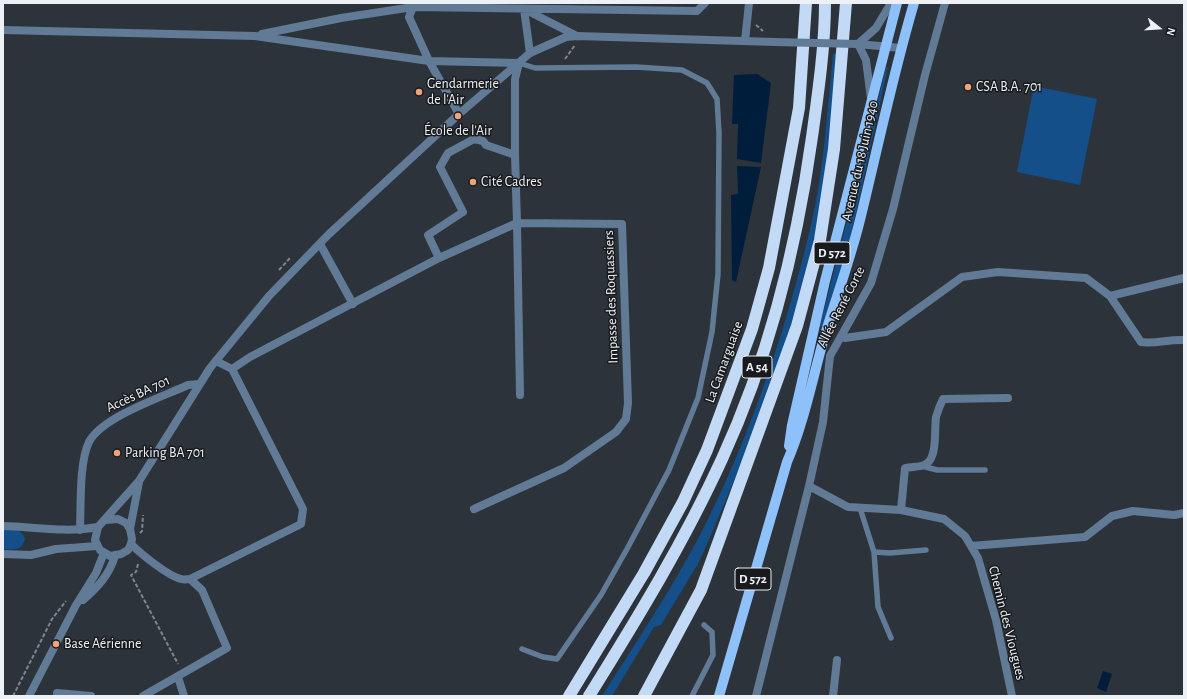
<!DOCTYPE html>
<meta charset="utf-8">
<style>
body{margin:0}
#map{position:relative;width:1187px;height:699px;overflow:hidden;background:#2d333a;font-family:"Alegreya Sans",sans-serif}
canvas{display:block}
.frame{position:absolute;inset:0;border:4px solid #edf1f5;pointer-events:none}
.north{position:absolute;left:1139px;top:8px;width:40px;height:40px;-webkit-text-stroke:3px #181a1d;paint-order:stroke;rotate:107deg;font-size:11px;font-weight:700;line-height:16px;text-align:center;color:#edf1f5}
.north::after{content:'';display:block;margin:auto;width:14px;height:18px;background:#edf1f5;clip-path:polygon(50% 0,100% 100%,50% 72%,0 100%)}
</style>
<div id="map">
<canvas width="1187" height="699"></canvas>
<div class="frame"></div>
<div class="north">N</div>
</div>
<script>
const g = document.querySelector('canvas').getContext('2d');
g.lineJoin = 'round';
function fill(path, color) { g.fillStyle = color; g.fill(path, 'evenodd'); }
function trace(path, color, width, dash) { g.strokeStyle = color; g.lineWidth = width; g.lineCap = dash ? 'butt' : 'round'; g.setLineDash(dash || []); g.stroke(path); }
function write(font, color, halo, rows, align = 'center') {
  g.font = font + ' "Alegreya Sans",sans-serif'; g.lineWidth = 3; g.setLineDash([]); g.textBaseline = 'middle'; g.strokeStyle = halo; g.fillStyle = color; for (const [text, x, y, turn = 0] of rows) {
    g.save(); g.translate(x, y); g.rotate((+turn || 0) * Math.PI / 180); g.textAlign = isNaN(turn) ? turn : align; if (halo) g.strokeText(text, 0, 0); g.fillText(text, 0, 0); g.restore();
  }
}
const green = new Path2D(`
 M 838,53 L 827,163 L 816,232 L 796,312 L 755,432 L 707,544 L 699,562 L 661,625 L 654,627 L 612,696 L 602,696 C 636,642 672,589 701,533 C 750,437 785,333 810,229 C 824,172 827,112 833,54 Z
 M 888,67 L 848,249 L 823,327 L 820,326 L 886,68 Z
 M 1034,86 L 1097,99 L 1080,185 L 1017,172 Z
 M 3,529 C 13,530 22,528 25,539 C 22,551 13,550 3,549 Z`);
const water = new Path2D(`
 M 757,74 L 771,83 L 761,163 L 737,159 L 738,124 L 732,124 L 734,75 Z
 M 737,166 L 761,167 L 736,282 L 732,280 L 731,195 L 738,194 Z
 M 1103,671 L 1112,674 L 1106,692 L 1097,688 Z`);
const path = new Path2D(`
 M 756,25 L 763,31
 M 565,59 L 575,45
 M 279,270 L 291,257
 M 140,533 L 142,531 L 143,515
 M 138,564 L 136,572 L 131,575 L 178,664
 M 13,696 L 52,619 L 66,601`);
const service = new Path2D(`
 M 519,63 L 535,68 L 636,67 L 682,70 L 707,83 L 717,99 L 719,133 L 718,274 L 712,332 L 698,398 L 669,470 L 627,549 L 601,595 L 557,659 L 543,657 L 522,649
 M 922,466 L 937,470 L 985,470
 M 860,508 L 874,552 L 878,607 L 891,638
 M 874,552 L 890,553 L 926,550
 M 692,696 L 713,655 L 712,632 L 704,625`);
const minor = new Path2D(`
 M 413,7 L 409,17 L 429,61 L 459,114
 M 524,9 L 530,53
 M 526,10 L 577,36
 M 3,30 L 255,36 L 429,61 L 519,63 L 515,79 L 515,155 L 517,223 L 439,258 L 250,357 L 232,369 L 216,361
 M 262,34 L 341,18 L 413,7 L 697,11 L 705,3
 M 745,41 L 749,3
 M 320,244 L 353,304
 M 439,258 L 428,235 L 463,212 L 440,167 L 448,153 L 474,139 L 483,141 L 486,145 L 515,155
 M 1110,296 L 1141,342 C 1156,344 1169,339 1184,340
 M 842,335 L 845,338 L 886,332 L 962,277 L 998,272 L 1086,278 L 1110,296 L 1184,278
 M 809,486 L 848,507 L 901,510 L 944,519 L 965,536 L 978,558 L 996,620 L 1012,696
 M 474,509 L 564,468 L 616,432 L 626,419 L 628,403 L 622,224 L 517,223 L 520,395
 M 901,510 L 905,468 C 912,466 920,468 926,464 C 938,457 934,429 936,417 C 938,410 940,405 943,399 L 1008,398
 M 3,526 C 35,527 66,533 98,527
 M 80,530 C 81,507 79,462 89,442 C 102,417 162,397 188,385 L 199,384
 M 131,544 C 141,554 168,576 181,579 C 183,580 187,579 190,579 L 301,524 L 303,509 L 232,369
 M 971,546 L 1085,537 L 1112,516 L 1133,511 L 1174,515 L 1184,513
 M 3,554 L 31,555 L 56,549 L 97,546
 M 178,677 L 184,696
 M 57,693 L 91,696
 M 143,696 L 227,648 L 202,590 L 190,579
 M 756,696 L 809,486 L 823,422 L 830,356 L 871,283 L 893,209 L 925,75 L 945,3
 M 833,696 L 837,660`);
const tertiary = new Path2D(`
 M 858,44 L 866,60 L 871,99
 M 858,44 L 876,28 L 891,3
 M 858,44 L 901,48
 M 106,520 L 118,519 L 126,523 L 130,529 L 132,539 L 131,544 L 128,550 L 121,554 L 110,556 L 100,550 L 95,540 L 98,527 L 139,481 L 210,368 L 269,296 L 328,235 L 459,114 L 530,53 L 566,37 L 577,36 L 775,42
 M 130,529 L 139,482
 M 83,600 C 98,587 109,575 115,556
 M 29,696 L 76,605 L 96,573 L 104,553`);
const primary = new Path2D(`
 M 789,446 L 792,425 L 825,281 L 897,3
 M 719,696 L 787,462 C 804,423 812,380 824,338 C 836,298 850,260 860,220 C 878,147 893,74 914,3`);
const motorway = new Path2D(`
 M 569,696 L 644,573 L 683,502 L 707,450 L 752,329 L 769,268 L 799,108 L 806,3
 M 589,696 C 637,619 684,542 722,459 C 768,359 797,245 812,137 C 818,94 825,46 825,3
 M 644,696 L 701,590 L 797,326 L 820,240 L 834,149 L 846,3`);
const tertiaryBridge = new Path2D(`
 M 775,42 L 858,44`);
const markers = [
 [968,87,4,"#f0a278"],
 [419,92,4,"#f0a278"],
 [458,116,4,"#f0a278"],
 [473,182,4,"#f0a278"],
 [117,453,4,"#f0a278"],
 [56,644,4,"#f0a278"]
];
const shields = [
 [832,253,36],
 [757,367,30],
 [753,579,36]
];
const shieldNames = [
 ["D 572",832,253],
 ["A 54",757,367],
 ["D 572",753,579]
];
const poiNames = [
 ["Gendarmerie",427,84],
 ["de l'Air",427,100],
 ["CSA B.A. 701",976,87],
 ["École de l'Air",458,131,"center"],
 ["Cité Cadres",481,182],
 ["Parking BA 701",125,453],
 ["Base Aérienne",64,644]
];
const streetNames = [
 ["Avenue du 18 Juin 1940",860,161,-77],
 ["Impasse des Roquassiers",611,297,-92],
 ["Allée René Corte",841,307,-63],
 ["La Camarguaise",724,362,-70],
 ["Accès BA 701",138,394,-25],
 ["Chemin des Viougues",1007,623,76]
];
fill(green, '#144f89');
fill(water, '#001d3c');
trace(path, '#7f858a', 2, [4, 2]);
trace(service, '#617a96', 5.5);
trace(minor, '#617a96', 8);
trace(tertiary, '#617a96', 8);
trace(primary, '#8ec0fa', 10);
trace(motorway, '#c2daf6', 12);
trace(tertiaryBridge, '#617a96', 8);
for (const [x, y, r, color] of markers) { const dot = new Path2D(); dot.arc(x, y, r, 0, 2 * Math.PI); g.fillStyle = color; g.fill(dot); trace(dot, '#181a1d', 1.5); }
for (const [x, y, w] of shields) { const box = new Path2D(); box.roundRect(x - w / 2, y - 11, w, 22, 3); g.fillStyle = '#181a1d'; g.fill(box); trace(box, '#edf1f5', 1); }
write('bold 13px', '#edf1f5', null, shieldNames);
write('14px', '#edf1f5', '#181a1d', poiNames, 'left');
write('14px', '#edf1f5', '#181a1d', streetNames);
</script>
